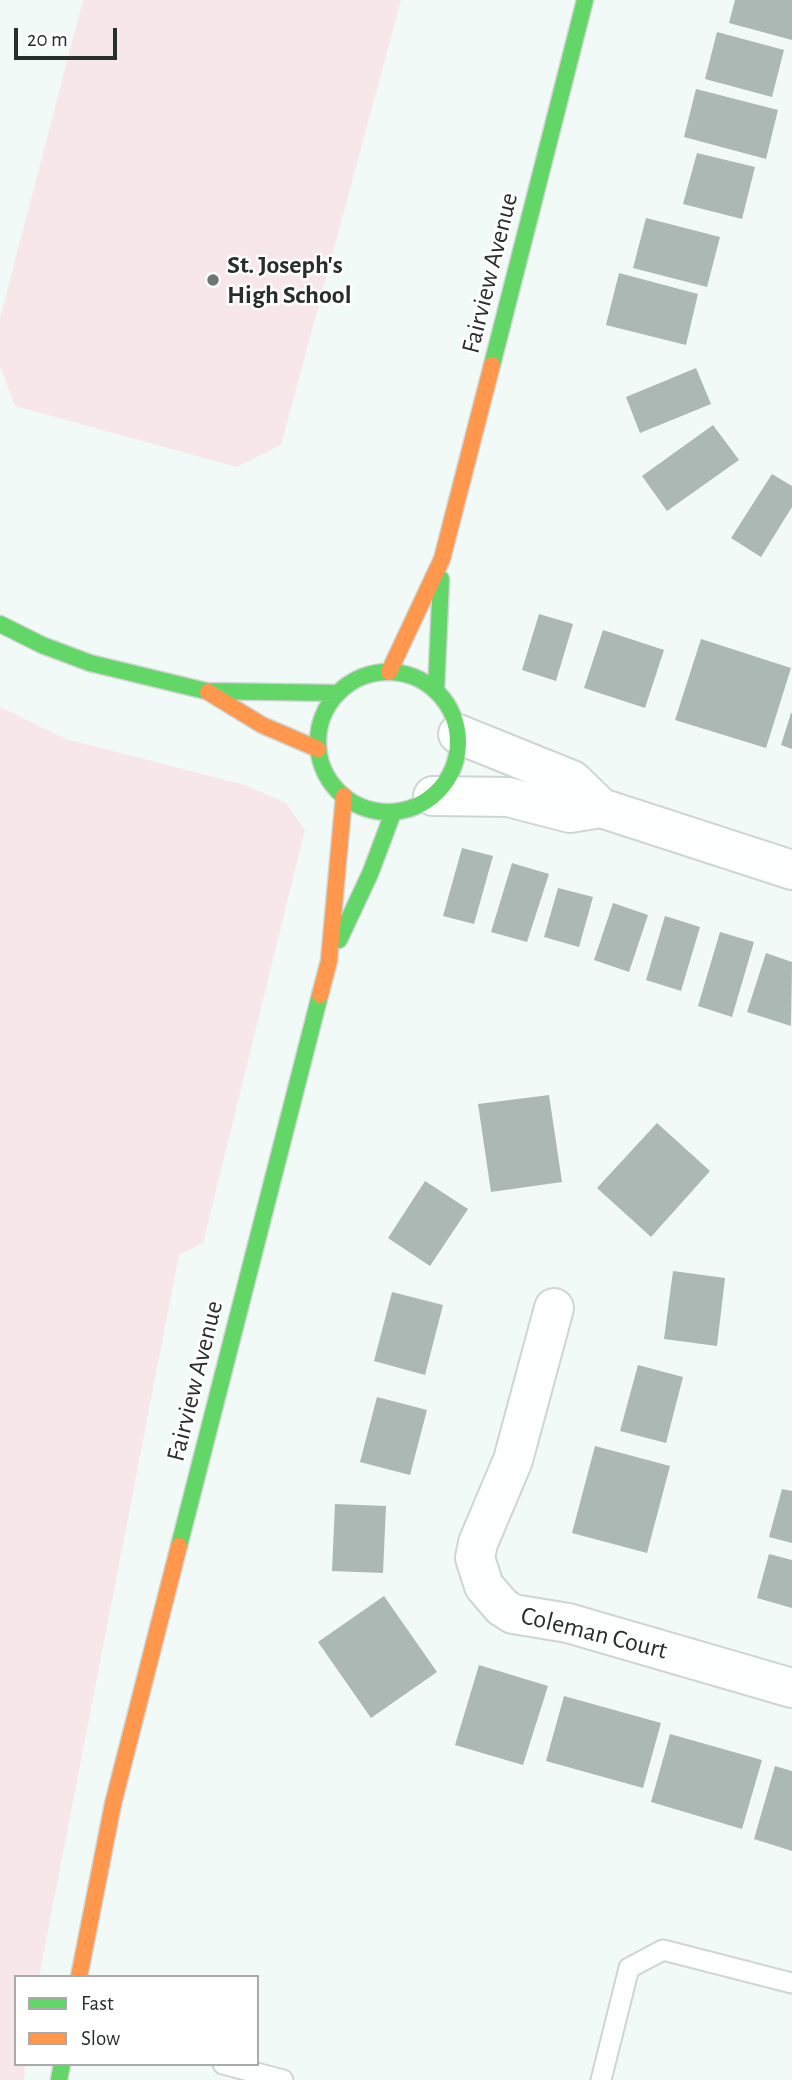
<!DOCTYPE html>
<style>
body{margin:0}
#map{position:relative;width:792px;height:2080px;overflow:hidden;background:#f2faf7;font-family:"Alegreya Sans",sans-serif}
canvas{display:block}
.legend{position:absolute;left:14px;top:1975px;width:245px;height:91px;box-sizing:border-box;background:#fff;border:2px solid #a9abab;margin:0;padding:9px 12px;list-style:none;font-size:21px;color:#282e2c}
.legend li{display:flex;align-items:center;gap:14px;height:35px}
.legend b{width:35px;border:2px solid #a9abab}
.scale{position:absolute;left:14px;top:28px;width:103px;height:32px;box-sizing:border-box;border:4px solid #282e2c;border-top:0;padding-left:9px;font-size:21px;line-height:24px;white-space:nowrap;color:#282e2c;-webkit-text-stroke:5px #fff;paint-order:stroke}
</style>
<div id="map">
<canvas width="792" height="2080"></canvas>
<ul class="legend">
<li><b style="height:9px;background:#63d668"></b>Fast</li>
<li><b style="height:9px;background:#ff974d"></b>Slow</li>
</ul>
<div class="scale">20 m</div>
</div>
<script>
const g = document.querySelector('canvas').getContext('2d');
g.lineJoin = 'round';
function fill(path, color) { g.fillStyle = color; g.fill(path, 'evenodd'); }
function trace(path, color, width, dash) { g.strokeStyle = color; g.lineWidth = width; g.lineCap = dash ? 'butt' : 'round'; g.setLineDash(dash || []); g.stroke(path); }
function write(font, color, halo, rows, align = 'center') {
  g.font = font + ' "Alegreya Sans",sans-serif'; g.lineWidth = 5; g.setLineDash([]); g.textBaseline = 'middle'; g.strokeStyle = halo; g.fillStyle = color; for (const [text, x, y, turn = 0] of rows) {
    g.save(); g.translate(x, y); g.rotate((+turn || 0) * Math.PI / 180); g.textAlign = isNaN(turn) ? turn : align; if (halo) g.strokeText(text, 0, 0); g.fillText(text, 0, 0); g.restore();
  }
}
const green = new Path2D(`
 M 83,0 L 401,0 L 281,445 L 237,467 L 15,406 L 0,366 L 0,318 Z
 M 0,707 L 66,739 L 245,785 L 286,803 L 305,830 L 203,1243 L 179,1255 L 39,1977 L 16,1977 L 16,2064 L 25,2064 L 24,2080 L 0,2080 Z`);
const building = new Path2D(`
 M 735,0 L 792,0 L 792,40 L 729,23 Z
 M 717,32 L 784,50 L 772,97 L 705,79 Z
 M 696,89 L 778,110 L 766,159 L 684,137 Z
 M 697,153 L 755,167 L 742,219 L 683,204 Z
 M 646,218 L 720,237 L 707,287 L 633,268 Z
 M 619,273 L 698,294 L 686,345 L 606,325 Z
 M 696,368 L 711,404 L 640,433 L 626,397 Z
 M 713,425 L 739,460 L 667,511 L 642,476 Z
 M 772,474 L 792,486 L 792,507 L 761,557 L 731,538 Z
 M 539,614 L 573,624 L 556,681 L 522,670 Z
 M 603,630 L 664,650 L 645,708 L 584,688 Z
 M 701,639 L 791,668 L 766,748 L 675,720 Z
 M 791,713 L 792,713 L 792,749 L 781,745 Z
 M 462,848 L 493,856 L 474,924 L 443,916 Z
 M 512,863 L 549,874 L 527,942 L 491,932 Z
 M 558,888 L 593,897 L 579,947 L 544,937 Z
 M 613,903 L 648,915 L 629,972 L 594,960 Z
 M 665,916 L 700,927 L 681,991 L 646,980 Z
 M 720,932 L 754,942 L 732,1017 L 698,1006 Z
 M 766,953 L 792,962 L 791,1026 L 747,1012 Z
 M 549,1095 L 562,1182 L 491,1192 L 478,1104 Z
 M 657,1123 L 710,1171 L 651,1237 L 597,1188 Z
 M 425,1181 L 468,1209 L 430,1266 L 388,1238 Z
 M 673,1271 L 725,1278 L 717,1346 L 664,1339 Z
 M 392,1292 L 443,1305 L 425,1375 L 374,1361 Z
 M 638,1365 L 683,1377 L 666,1443 L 620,1431 Z
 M 377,1397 L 427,1410 L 410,1475 L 360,1462 Z
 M 595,1446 L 670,1466 L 647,1553 L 572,1533 Z
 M 782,1489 L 792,1491 L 792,1543 L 769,1537 Z
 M 335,1504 L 386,1506 L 383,1573 L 332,1571 Z
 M 769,1554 L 792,1560 L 792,1608 L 757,1598 Z
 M 384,1596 L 437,1672 L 371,1718 L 318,1642 Z
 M 479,1665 L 548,1686 L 523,1765 L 455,1745 Z
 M 564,1696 L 661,1723 L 643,1788 L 546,1761 Z
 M 670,1734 L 762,1760 L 742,1829 L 651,1802 Z
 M 775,1766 L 792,1771 L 792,1851 L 754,1839 Z`);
const lane = new Path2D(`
 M 223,2064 L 283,2080
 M 601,2080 L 629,1968 L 663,1950 L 792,1983`);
const street = new Path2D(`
 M 458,734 L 572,780 L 601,808 L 792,870
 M 433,796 L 508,797 L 570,813 L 601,808
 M 554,1308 L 513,1460 L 478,1543 L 475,1558 L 484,1586 L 502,1607 L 513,1614 L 568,1623 L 792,1688`);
const fast = new Path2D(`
 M 492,365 L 585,0
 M 0,624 L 42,645 L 90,663 L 206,691 L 338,693
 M318 742a70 70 0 1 1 140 0a70 70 0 1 1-140 0Z
 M 436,691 L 441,579
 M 339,940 L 370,874 L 393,813
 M 179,1546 L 320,995
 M 59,2080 L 62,2064`);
const slow = new Path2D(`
 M 389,672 L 442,559 L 492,365
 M 208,692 L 262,725 L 318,749
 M 320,995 L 329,961 L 344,796
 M 79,1977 L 113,1804 L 179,1546`);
const markers = [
 [213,280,7,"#6f7573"]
];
const poiNames = [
 ["St. Joseph's",227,265],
 ["High School",227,295]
];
const streetNames = [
 ["Fairview Avenue",490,273,-76],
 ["Fairview Avenue",195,1381,-76],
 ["Coleman Court",594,1633,14]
];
fill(green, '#f7e7ea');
fill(building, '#abb8b3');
trace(lane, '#ced5d2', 23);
trace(street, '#ced5d2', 42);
trace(fast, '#ced5d2', 19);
trace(slow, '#ced5d2', 19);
trace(lane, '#fdfefe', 19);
trace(street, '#fdfefe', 38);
trace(fast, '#63d668', 16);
trace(slow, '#ff974d', 16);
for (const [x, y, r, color] of markers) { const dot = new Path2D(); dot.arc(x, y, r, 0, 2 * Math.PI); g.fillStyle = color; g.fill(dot); trace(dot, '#fff', 2.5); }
write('bold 26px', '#282e2c', '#fff', poiNames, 'left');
write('26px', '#282e2c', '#fff', streetNames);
</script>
